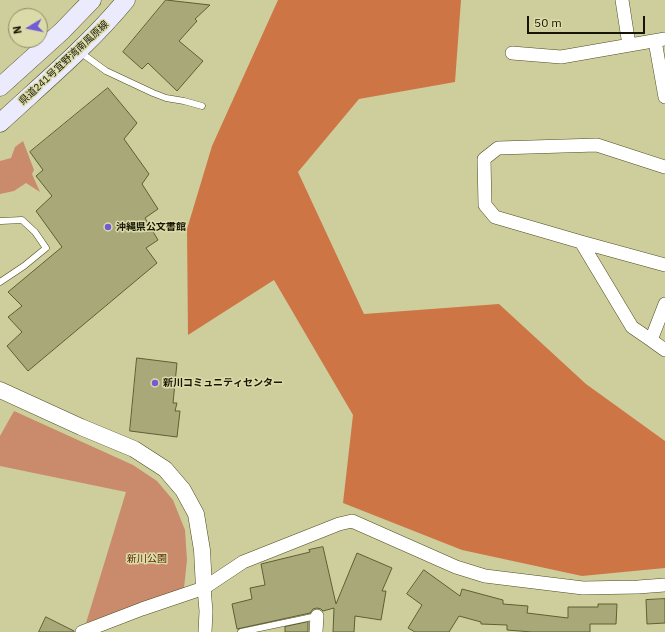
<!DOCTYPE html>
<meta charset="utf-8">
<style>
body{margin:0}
#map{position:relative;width:665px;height:632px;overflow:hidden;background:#cece9d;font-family:"IBM Plex Sans",sans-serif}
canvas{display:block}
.north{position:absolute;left:8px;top:8px;width:40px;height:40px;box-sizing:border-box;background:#dbdbaa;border:1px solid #8c8c68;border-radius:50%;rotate:260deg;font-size:11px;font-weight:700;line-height:16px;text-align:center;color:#161504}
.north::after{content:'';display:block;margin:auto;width:14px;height:18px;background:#725cd6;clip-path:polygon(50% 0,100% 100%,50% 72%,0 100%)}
.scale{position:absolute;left:527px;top:16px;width:118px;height:18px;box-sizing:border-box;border:2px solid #161504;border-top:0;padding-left:5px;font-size:12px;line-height:14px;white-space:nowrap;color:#161504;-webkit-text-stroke:3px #dbdbaa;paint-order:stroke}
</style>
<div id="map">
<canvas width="665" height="632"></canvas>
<div class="north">N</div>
<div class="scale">50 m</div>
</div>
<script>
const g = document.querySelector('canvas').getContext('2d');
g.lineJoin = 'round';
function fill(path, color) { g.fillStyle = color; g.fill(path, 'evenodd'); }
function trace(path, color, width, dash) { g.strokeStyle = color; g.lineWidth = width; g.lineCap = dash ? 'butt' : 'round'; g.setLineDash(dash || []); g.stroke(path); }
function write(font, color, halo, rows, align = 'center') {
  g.font = font + ' "IBM Plex Sans","Noto Sans JP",sans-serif'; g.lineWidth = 3; g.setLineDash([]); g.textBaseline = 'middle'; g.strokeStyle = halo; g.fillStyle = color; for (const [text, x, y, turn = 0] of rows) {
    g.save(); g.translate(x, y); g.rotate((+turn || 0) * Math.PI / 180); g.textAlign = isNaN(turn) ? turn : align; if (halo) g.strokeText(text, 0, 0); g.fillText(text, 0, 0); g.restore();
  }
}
const green = new Path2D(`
 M 23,141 L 34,170 L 32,174 L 40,192 L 26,183 L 14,191 L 0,194 L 0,161 L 11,158 L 15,147 Z
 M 14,411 L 133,465 L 157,481 L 173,500 L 185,530 L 187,560 L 184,588 L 86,623 L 126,492 L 0,466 L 0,436 Z`);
const forest = new Path2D(`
 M 278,0 L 461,0 L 455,82 L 359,99 L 298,172 L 364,314 L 499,304 L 586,384 L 665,441 L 665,568 L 582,576 L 462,550 L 343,503 L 353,415 L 274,280 L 188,335 L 187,229 L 212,146 Z`);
const building = new Path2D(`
 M 166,0 L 210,5 L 195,19 L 197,21 L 179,41 L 203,61 L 177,91 L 148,63 L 142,69 L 123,52 Z
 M 108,88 L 137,123 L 124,139 L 149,174 L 142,184 L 158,209 L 145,218 L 158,240 L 146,248 L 157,263 L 28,371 L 7,346 L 22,332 L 8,317 L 22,306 L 8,292 L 62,247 L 36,211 L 52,196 L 36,176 L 43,170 L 30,152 Z
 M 137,358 L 177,363 L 173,403 L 177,403 L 175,411 L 180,411 L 177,437 L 130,431 Z
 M 323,547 L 336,604 L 357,553 L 392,568 L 382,591 L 386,591 L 381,620 L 355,616 L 354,632 L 333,632 L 334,608 L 323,611 L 321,609 L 317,608 L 313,609 L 310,613 L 237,629 L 232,604 L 252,599 L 250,588 L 265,585 L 261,564 L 310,552 L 309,550 Z
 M 424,570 L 460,596 L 462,589 L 503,600 L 503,604 L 528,606 L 527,613 L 568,618 L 568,607 L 598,607 L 598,604 L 617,604 L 616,624 L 590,624 L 590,632 L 532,632 L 507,630 L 507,625 L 481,624 L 481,622 L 459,616 L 449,632 L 415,632 L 408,628 L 422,605 L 407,594 Z
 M 665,599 L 665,623 L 647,624 L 646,600 Z
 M 46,617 L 74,631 L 74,632 L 39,632 Z
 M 308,622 L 308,632 L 285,632 L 285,627 Z`);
const service = new Path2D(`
 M 80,52 L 106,71 L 153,93 L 166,98 L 184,101 L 202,106
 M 0,221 L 1,221 L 22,220 L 35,232 L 46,248 L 24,266 L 0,282
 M 241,632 L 317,616`);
const minor = new Path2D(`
 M 622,0 L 629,45
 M 655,41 L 665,97
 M 512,53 L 561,57 L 665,39
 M 581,242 L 665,265
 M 665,304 L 651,340 L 665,350
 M 651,340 L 632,327 L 581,242 L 495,217 L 485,205 L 484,159 L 498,148 L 597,145 L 665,167
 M 204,588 L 206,611 L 205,632
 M 82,632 L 142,609 L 204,588 L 243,562 L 339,524 L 352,521 L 456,567 L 485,576 L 583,588 L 638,587 L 665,585
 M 316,632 L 317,616`);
const tertiary = new Path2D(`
 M 0,390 L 81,427 L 134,449 L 165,469 L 183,490 L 196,514 L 202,550 L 204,588`);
const secondary = new Path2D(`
 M 0,87 L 62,31 L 92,0
 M 0,123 C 43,83 89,45 126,0`);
const markers = [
 [108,227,4,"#725cd6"],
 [155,383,4,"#725cd6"]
];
const streetNames = [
 ["県道241号宜野湾南風原線",64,63,-43]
];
const poiNames = [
 ["沖縄県公文書館",116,227],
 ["新川コミュニティセンター",163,383]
];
const parkNames = [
 ["新川公園",147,559]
];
fill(green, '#c98b6b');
fill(forest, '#ce7546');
fill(building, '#a8a879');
trace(building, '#5f5e31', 1);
trace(service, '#4d4c1e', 7);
trace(minor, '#4d4c1e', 14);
trace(tertiary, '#4d4c1e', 17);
trace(secondary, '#4d4c1e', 19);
trace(service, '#fff', 6);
trace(minor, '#fff', 13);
trace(tertiary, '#fff', 16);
trace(secondary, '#ecebfd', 18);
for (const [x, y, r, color] of markers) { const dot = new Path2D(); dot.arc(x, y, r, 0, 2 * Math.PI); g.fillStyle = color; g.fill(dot); trace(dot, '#dbdbaa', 1.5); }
write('10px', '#161504', '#dbdbaa', streetNames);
write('bold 10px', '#161504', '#dbdbaa', poiNames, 'left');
write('10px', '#5d2400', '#dbdbaa', parkNames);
</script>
